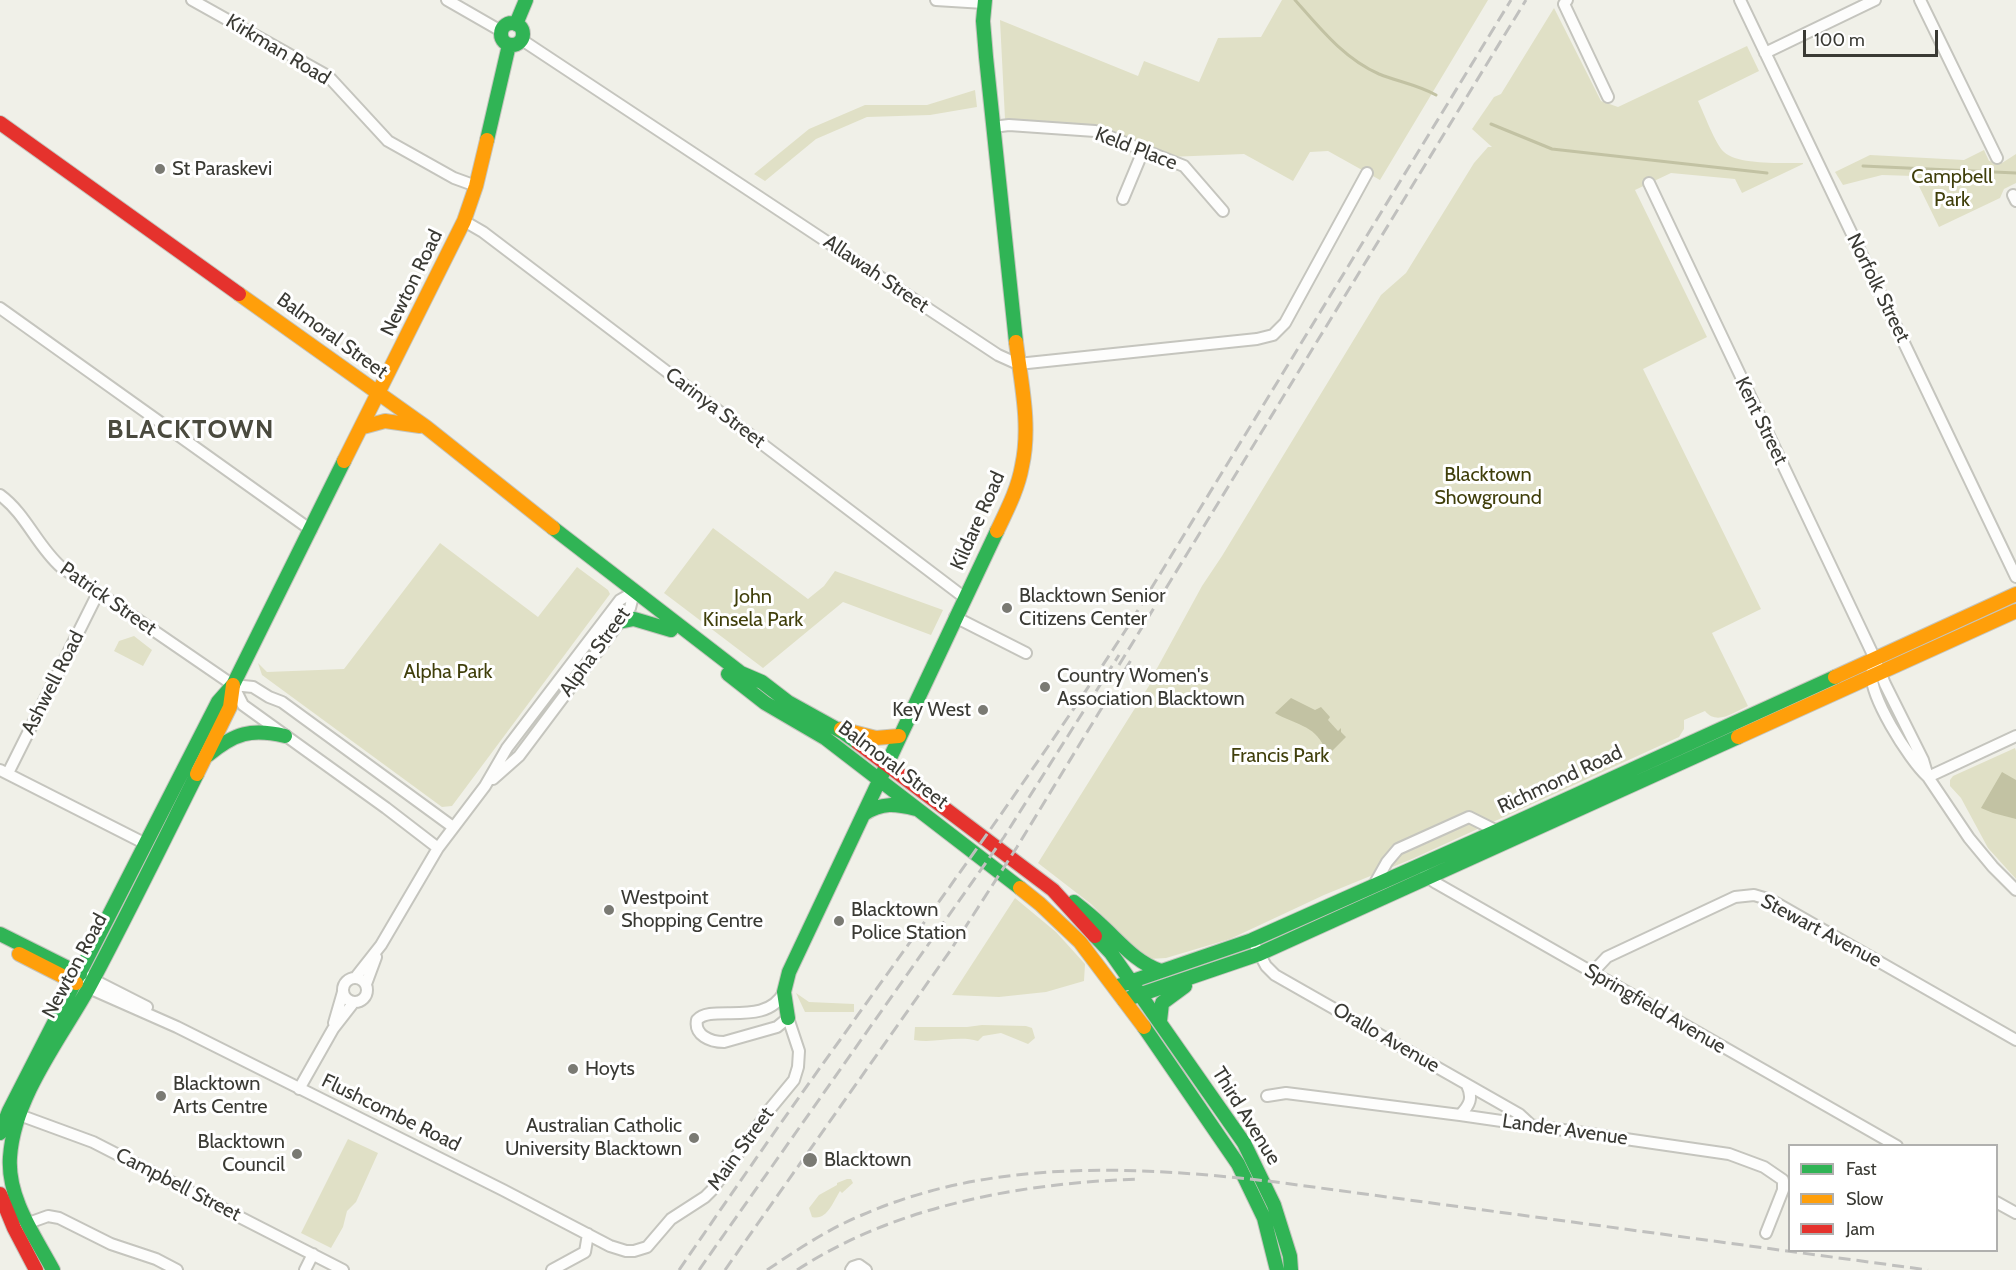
<!DOCTYPE html>
<style>
body{margin:0}
#map{position:relative;width:2016px;height:1270px;overflow:hidden;background:#f0f0e8;font-family:Cabin,sans-serif}
canvas{display:block}
.legend{position:absolute;left:1788px;top:1144px;width:210px;height:108px;box-sizing:border-box;background:#fff;border:2px solid #b0b0ae;margin:0;padding:8px 10px;list-style:none;font-size:18px;color:#3a3a34}
.legend li{display:flex;align-items:center;gap:12px;height:30px}
.legend b{width:30px;border:2px solid #b0b0ae}
.scale{position:absolute;left:1803px;top:30px;width:135px;height:27px;box-sizing:border-box;border:3px solid #3a3a34;border-top:0;padding-left:8px;font-size:18px;line-height:21px;white-space:nowrap;color:#3a3a34;-webkit-text-stroke:4px #fff;paint-order:stroke}
</style>
<div id="map">
<canvas width="2016" height="1270"></canvas>
<ul class="legend">
<li><b style="height:8px;background:#30b455"></b>Fast</li>
<li><b style="height:8px;background:#ff9f0a"></b>Slow</li>
<li><b style="height:8px;background:#e5322d"></b>Jam</li>
</ul>
<div class="scale">100 m</div>
</div>
<script>
const g = document.querySelector('canvas').getContext('2d');
g.lineJoin = 'round';
function fill(path, color) { g.fillStyle = color; g.fill(path, 'evenodd'); }
function trace(path, color, width, dash) { g.strokeStyle = color; g.lineWidth = width; g.lineCap = dash ? 'butt' : 'round'; g.setLineDash(dash || []); g.stroke(path); }
function write(font, color, halo, rows, align = 'center') {
  g.font = font + ' Cabin,sans-serif'; g.lineWidth = 6; g.setLineDash([]); g.textBaseline = 'middle'; g.strokeStyle = halo; g.fillStyle = color; for (const [text, x, y, turn = 0] of rows) {
    g.save(); g.translate(x, y); g.rotate((+turn || 0) * Math.PI / 180); g.textAlign = isNaN(turn) ? turn : align; if (halo) g.strokeText(text, 0, 0); g.fillText(text, 0, 0); g.restore();
  }
}
const green = new Path2D(`
 M 1282,0 L 1488,0 L 1380,180 L 1328,151 L 1310,152 L 1293,181 L 1244,154 L 1168,157 L 1093,126 L 1005,119 L 1000,20 L 1138,76 L 1144,61 L 1199,82 L 1218,38 L 1261,37 Z
 M 1554,8 L 1601,101 L 1618,107 L 1747,46 L 1759,71 L 1698,101 C 1704,113 1715,144 1724,152 C 1737,165 1785,163 1803,163 L 1803,164 L 1742,193 L 1735,179 L 1671,173 L 1635,190 L 1707,337 L 1643,369 L 1761,609 L 1712,633 L 1748,706 C 1734,712 1717,726 1705,711 L 1684,720 L 1684,729 L 1679,737 L 1412,859 L 1324,895 L 1230,939 L 1166,958 L 1150,959 L 1136,949 L 1091,904 L 1038,863 L 1152,681 L 1155,672 L 1202,586 L 1222,556 L 1381,295 L 1406,273 L 1474,163 L 1488,147 L 1492,147 L 1472,129 L 1494,97 L 1501,94 Z
 M 975,90 L 977,107 L 930,115 L 867,117 L 816,139 L 765,181 L 754,174 L 809,129 L 865,105 L 927,105 Z
 M 1984,150 L 1989,161 L 2002,163 L 2016,154 L 2016,183 L 2004,189 L 2000,198 L 1939,227 L 1914,176 L 1882,175 L 1843,185 L 1835,172 L 1870,155 L 1964,160 Z
 M 713,528 L 808,599 L 824,586 L 835,571 L 943,610 L 931,635 L 843,602 L 763,668 L 664,593 Z
 M 440,543 L 538,617 L 577,567 L 608,590 L 610,594 L 452,806 L 442,807 L 262,675 L 258,663 L 267,672 L 344,669 Z
 M 134,636 L 152,650 L 143,666 L 114,651 L 119,641 Z
 M 2015,748 L 2016,751 L 2016,879 L 1988,848 L 1961,798 L 1950,786 L 1950,780 L 1953,776 Z
 M 1015,898 L 1056,932 L 1085,964 L 1084,981 L 1046,992 L 999,997 L 952,995 Z
 M 796,993 L 809,1002 L 854,1004 L 854,1012 L 805,1012 Z
 M 982,1025 L 1026,1026 L 1032,1028 L 1035,1038 L 1028,1044 L 1001,1033 L 983,1036 L 978,1041 C 957,1035 934,1044 914,1040 L 915,1027 L 967,1027 Z
 M 348,1139 L 378,1153 L 356,1202 L 347,1211 L 343,1227 L 331,1248 L 301,1233 Z
 M 847,1179 L 851,1179 L 853,1183 L 842,1193 L 840,1191 C 833,1202 827,1221 812,1217 L 809,1208 L 819,1195 L 837,1185 L 837,1183 Z`);
const water = new Path2D(`
 M 1291,698 L 1315,710 L 1321,707 L 1330,717 L 1328,720 L 1338,731 L 1341,728 L 1341,732 L 1346,737 L 1331,752 L 1326,746 L 1324,747 C 1315,725 1293,724 1275,713 Z
 M 2002,772 L 2016,780 L 2016,819 L 1993,813 L 1981,808 Z`);
const stream = new Path2D(`
 M 1295,0 C 1319,27 1344,59 1379,74 C 1399,82 1418,85 1436,95
 M 1491,124 L 1552,149 L 1767,173
 M 1863,166 L 2016,173`);
const street = new Path2D(`
 M 192,0 L 328,76 L 388,141 L 454,178 L 476,186
 M 447,0 L 501,31
 M 936,0 L 984,3
 M 1567,0 L 1564,4 L 1608,97
 M 1740,0 L 2016,577
 M 1920,0 L 1997,158
 M 522,40 L 998,355 L 1018,364 L 1257,339 L 1273,335 L 1285,323 L 1367,173
 M 1765,53 L 1875,0
 M 993,127 L 1009,125 L 1095,131 L 1184,166 L 1223,211
 M 1649,183 L 1875,659 L 1885,684 L 1923,760 L 1928,777 L 1969,838 L 1993,867 L 2016,890
 M 2013,195 L 2016,201
 M 1123,199 L 1143,151
 M 464,221 L 483,232 L 965,598
 M 0,308 L 311,530
 M 0,495 C 26,514 37,546 61,567 L 233,685 L 253,687 L 269,697 L 282,702 L 453,827
 M 955,617 L 1026,653
 M 1872,670 C 1866,692 1910,761 1927,776
 M 233,685 L 243,705 L 386,808 L 438,848
 M 0,770 L 146,844
 M 8,773 L 98,593
 M 1928,777 L 2016,736
 M 493,779 L 519,756 L 630,608 L 634,592
 M 1425,873 L 1427,877 L 1436,883 L 1897,1146
 M 1374,885 L 1387,862 L 1398,849 L 1469,817 L 1497,831
 M 1252,940 L 1266,966 L 1275,975 L 1519,1114 L 1532,1126
 M 1592,973 L 1607,957 L 1735,897 L 1754,895 L 1771,900 L 2016,1040
 M 86,976 L 147,1007
 M343 990a12 12 0 1 1 24 0a12 12 0 1 1-24 0Z
 M 355,978 L 381,945 L 438,848 L 485,786 L 507,748 L 620,600 L 634,592
 M 366,984 L 376,957
 M 82,985 L 177,1027 L 503,1190 L 610,1246 L 626,1251 L 634,1251 L 647,1247 L 671,1219 L 705,1197 L 712,1190 L 770,1109 L 794,1080 L 798,1067 L 799,1051 L 788,1018 L 777,1027 L 724,1042 C 710,1042 694,1035 697,1020 C 711,1003 766,1028 784,992
 M 334,1023 L 343,992
 M 299,1089 L 333,1029 L 354,1002
 M 1267,1096 L 1286,1093 L 1460,1115 L 1729,1154 L 1764,1167 L 1783,1180 L 1783,1190 L 1766,1233
 M 14,1113 L 93,1142 L 343,1270
 M 1460,1115 C 1470,1105 1473,1098 1467,1085
 M 1996,1202 L 2016,1213
 M 23,1225 L 48,1216 L 59,1218 L 111,1244 L 156,1259 L 177,1270
 M 305,1270 L 313,1254
 M 552,1270 L 585,1252 L 588,1234
 M 851,1270 L 853,1267 L 859,1265 L 866,1270`);
const fast = new Path2D(`
 M 985,0 L 983,21 L 986,57 L 1016,342
 M501 34a11 11 0 1 1 22 0a11 11 0 1 1-22 0Z
 M 516,24 L 526,0
 M 487,140 L 509,45
 M 553,528 L 741,673 L 762,682 L 788,702 L 844,733 L 858,743
 M 619,622 L 634,619 L 671,630
 M 728,674 L 765,703 L 825,738 L 1020,888
 M 208,755 C 235,733 251,728 285,736
 M 864,814 C 882,802 896,804 916,809
 M 1074,902 C 1083,909 1092,916 1100,924 C 1120,942 1135,962 1161,971
 M 0,934 L 80,974
 M 1095,936 L 1111,953 L 1244,1143 L 1274,1205 L 1290,1256 L 1291,1270
 M 1115,987 L 1252,940 L 1497,831 L 1835,677
 M 1124,1000 L 1259,954 L 1738,737
 M 788,1018 L 784,992 L 789,972 L 997,531
 M 1160,1021 L 1162,1003 L 1185,986
 M 1144,1027 L 1238,1164 L 1264,1218 L 1277,1270
 M 0,1133 L 9,1111 L 218,702 L 233,685 L 344,461
 M 53,1270 C 35,1236 7,1198 10,1157 C 14,1097 60,1039 88,989 C 126,918 161,846 197,774`);
const slow = new Path2D(`
 M 239,294 L 426,427 L 553,528
 M 363,427 L 385,421 L 420,426
 M 344,461 L 464,221 L 476,186 L 487,140
 M 997,531 C 1007,510 1018,489 1022,466 C 1031,426 1021,382 1016,342
 M 1835,677 L 2016,594
 M 841,729 L 876,738 L 899,736
 M 1738,737 L 2016,611
 M 197,774 L 230,707 L 233,685
 M 1020,888 L 1040,904 L 1080,942 L 1144,1027
 M 19,954 L 76,983`);
const jam = new Path2D(`
 M 0,123 L 239,294
 M 858,743 L 1053,890 L 1095,936
 M 0,1194 L 14,1228 L 36,1270`);
const rail = new Path2D(`
 M 1119,665 L 1526,0
 M 679,1270 C 732,1193 785,1116 840,1040 C 937,904 1036,769 1127,628 L 1511,0
 M 699,1270 L 1004,837 L 1119,655
 M 725,1270 L 950,951 L 1017,847 L 1131,660
 M 767,1270 C 797,1250 828,1229 862,1215 C 992,1158 1138,1166 1276,1182 L 1928,1270
 M 797,1270 C 897,1205 1022,1183 1139,1179`);
const markers = [
 [160,169,6,"#7a7a73"],
 [1007,608,6,"#7a7a73"],
 [1045,687,6,"#7a7a73"],
 [983,710,6,"#7a7a73"],
 [609,910,6,"#7a7a73"],
 [839,921,6,"#7a7a73"],
 [573,1069,6,"#7a7a73"],
 [161,1096,6,"#7a7a73"],
 [694,1138,6,"#7a7a73"],
 [297,1154,6,"#7a7a73"],
 [810,1160,8,"#7a7a73"]
];
const streetNames = [
 ["Kirkman Road",278,50,31],
 ["Keld Place",1136,149,21],
 ["Allawah Street",876,274,34],
 ["Newton Road",412,283,-64],
 ["Norfolk Street",1878,288,64],
 ["Balmoral Street",332,336,36],
 ["Carinya Street",715,408,37],
 ["Kent Street",1761,421,64],
 ["Kildare Road",978,521,-66],
 ["Patrick Street",108,599,35],
 ["Alpha Street",595,652,-54],
 ["Ashwell Road",53,683,-63],
 ["Balmoral Street",893,765,37],
 ["Richmond Road",1560,780,-25],
 ["Stewart Avenue",1821,931,28],
 ["Newton Road",75,966,-62],
 ["Springfield Avenue",1655,1009,30],
 ["Orallo Avenue",1386,1038,30],
 ["Flushcombe Road",391,1113,26],
 ["Third Avenue",1246,1116,58],
 ["Lander Avenue",1565,1130,8],
 ["Main Street",741,1149,-54],
 ["Campbell Street",178,1185,27]
];
const poiNames = [
 ["St Paraskevi",172,169],
 ["Blacktown Senior",1019,596],
 ["Citizens Center",1019,619],
 ["Country Women's",1057,676],
 ["Association Blacktown",1057,699],
 ["Key West",971,710,"right"],
 ["Westpoint",621,898],
 ["Shopping Centre",621,921],
 ["Blacktown",851,910],
 ["Police Station",851,933],
 ["Hoyts",585,1069],
 ["Blacktown",173,1084],
 ["Arts Centre",173,1107],
 ["Australian Catholic",682,1126,"right"],
 ["University Blacktown",682,1149,"right"],
 ["Blacktown",285,1142,"right"],
 ["Council",285,1165,"right"],
 ["Blacktown",824,1160]
];
const parkNames = [
 ["Campbell",1952,177],
 ["Park",1952,200],
 ["Blacktown",1488,475],
 ["Showground",1488,498],
 ["John",753,597],
 ["Kinsela Park",753,620],
 ["Alpha Park",448,672],
 ["Francis Park",1280,756]
];
const districtNames = [
 ["BLACKTOWN",191,430]
];
fill(green, '#e0e0c6');
fill(water, '#c2c2a3');
trace(stream, '#c2c2a3', 3);
trace(street, '#c5c5be', 14);
trace(fast, '#c5c5be', 16);
trace(slow, '#c5c5be', 16);
trace(jam, '#c5c5be', 16);
trace(street, '#fdfdfc', 10);
trace(fast, '#30b455', 14);
trace(slow, '#ff9f0a', 14);
trace(jam, '#e5322d', 14);
trace(rail, '#c0c0be', 3, [12, 6]);
for (const [x, y, r, color] of markers) { const dot = new Path2D(); dot.arc(x, y, r, 0, 2 * Math.PI); g.fillStyle = color; g.fill(dot); trace(dot, '#fff', 2); }
write('20px', '#3a3a34', '#fff', streetNames);
write('20px', '#3a3a34', '#fff', poiNames, 'left');
write('20px', '#403f0b', '#fff', parkNames);
g.letterSpacing = '1.5px';
write('bold 26px', '#4a4a3e', '#fff', districtNames);
g.letterSpacing = '0px';
</script>
